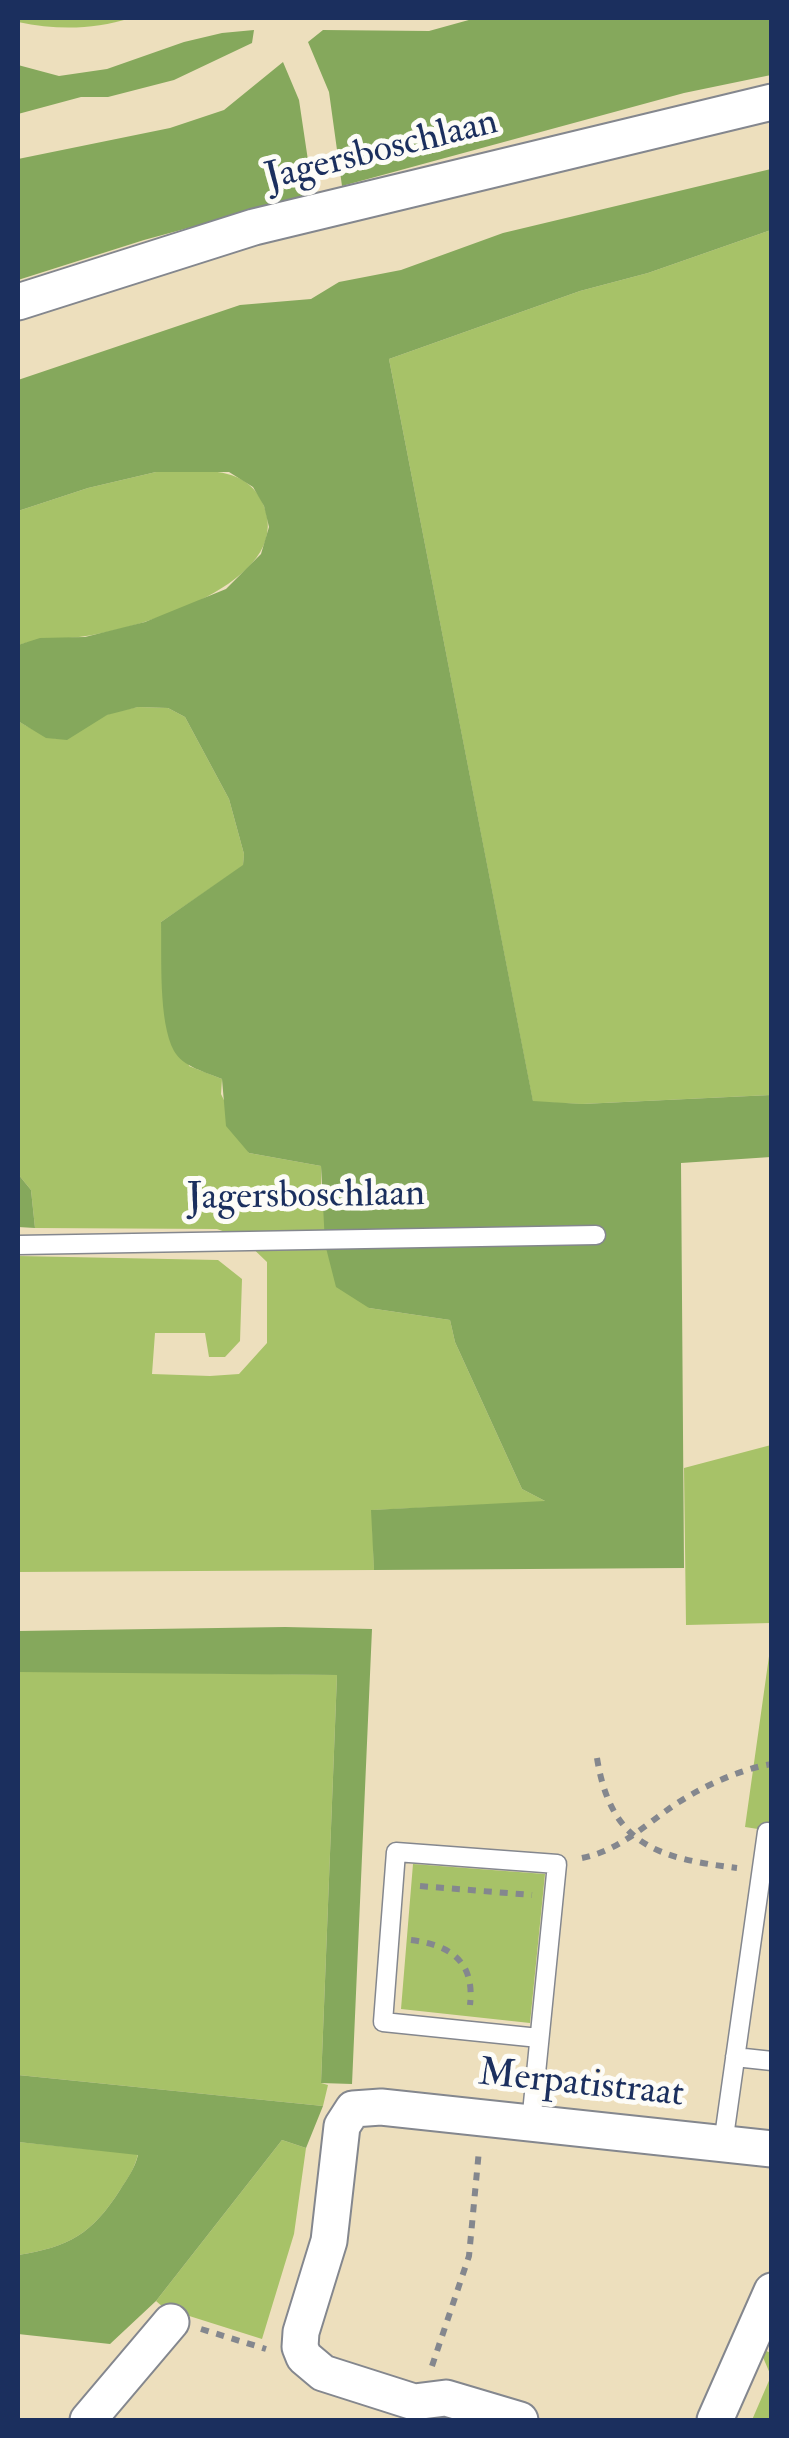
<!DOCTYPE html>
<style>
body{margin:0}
#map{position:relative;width:789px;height:2438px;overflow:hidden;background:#eddfbd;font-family:"IM FELL Double Pica",serif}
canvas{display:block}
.frame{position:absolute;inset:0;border:20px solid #1b2f5e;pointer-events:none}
</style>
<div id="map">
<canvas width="789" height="2438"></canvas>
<div class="frame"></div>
</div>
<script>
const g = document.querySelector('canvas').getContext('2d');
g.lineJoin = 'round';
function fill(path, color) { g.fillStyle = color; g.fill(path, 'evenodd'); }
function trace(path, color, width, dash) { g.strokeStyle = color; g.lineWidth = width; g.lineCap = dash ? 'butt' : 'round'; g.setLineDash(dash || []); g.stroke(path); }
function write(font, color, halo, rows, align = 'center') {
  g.font = font + ' "IM FELL Double Pica",serif'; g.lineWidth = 10; g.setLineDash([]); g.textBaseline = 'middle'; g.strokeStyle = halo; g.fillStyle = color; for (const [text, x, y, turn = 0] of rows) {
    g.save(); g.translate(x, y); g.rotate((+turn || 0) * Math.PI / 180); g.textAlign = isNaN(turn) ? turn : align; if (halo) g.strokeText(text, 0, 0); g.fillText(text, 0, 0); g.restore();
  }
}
const green = new Path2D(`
 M 18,18 L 131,18 C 92,30 57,30 18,22 Z
 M 771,230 L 771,1095 L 582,1104 L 533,1102 L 389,359 L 580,291 L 648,273 Z
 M 156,472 C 195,472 246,461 264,506 C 294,583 140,628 86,636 C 62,640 41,638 18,645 L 18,511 L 88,488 Z
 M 138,707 L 168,708 L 185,717 L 229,799 L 244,854 L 243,866 L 161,922 L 189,1066 L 222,1079 L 221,1094 L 249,1153 L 321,1166 L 321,1197 L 369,1308 L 450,1320 L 455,1342 L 522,1489 L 547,1502 L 372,1510 L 374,1570 L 18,1572 L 18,1256 L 218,1260 L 242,1279 L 240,1341 L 225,1357 L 209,1357 L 205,1333 L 155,1333 L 152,1374 L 210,1376 L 239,1374 L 267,1343 L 267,1262 L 242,1238 L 217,1229 L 35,1228 L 31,1190 L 18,1174 L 18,721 C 71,752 59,737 106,715 C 116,711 128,709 138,707 Z
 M 771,1445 L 771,1623 L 686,1625 L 684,1468 Z
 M 771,1642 L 771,1831 L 745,1827 Z
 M 67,1671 L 337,1675 L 321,2083 L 328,2085 L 323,2106 L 18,2075 L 18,1672 Z
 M 413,1864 L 545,1874 L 530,2023 L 401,2009 Z
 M 282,2140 L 306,2148 L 294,2234 L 262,2339 L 164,2308 L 156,2301 Z
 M 18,2142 L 138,2154 C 135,2168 128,2178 120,2190 C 92,2234 69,2247 18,2255 Z
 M 759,2348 L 771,2353 L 771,2420 L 752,2420 L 771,2376 Z`);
const forest = new Path2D(`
 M 476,18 L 771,18 L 771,75 L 684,93 L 342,186 L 329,92 L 308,42 L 323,30 L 429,31 Z
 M 254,30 L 252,43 L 174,80 L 108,97 L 81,97 L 18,114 L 18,65 L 59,76 L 107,69 L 184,42 L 222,33 Z
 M 283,62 L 299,100 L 313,194 L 144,240 L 18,280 L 18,159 L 170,128 L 224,110 Z
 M 771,169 L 771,230 L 648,273 L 580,291 L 389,359 L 533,1101 L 582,1104 L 771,1095 L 771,1157 L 681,1163 L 684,1568 L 374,1570 L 371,1510 L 545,1501 L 522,1489 L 455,1342 L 450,1320 L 369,1308 L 336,1287 L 325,1244 L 321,1166 L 249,1153 L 226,1126 L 222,1079 C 206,1072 183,1067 174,1051 C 158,1021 162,956 161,922 L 243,865 L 244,854 L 229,799 L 185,717 L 168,708 L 138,707 L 107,715 L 67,740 L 46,738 L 18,721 L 18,645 L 40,638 L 85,637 L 145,622 L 226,589 L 261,554 L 269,527 L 264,506 L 253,487 L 229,472 L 156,472 L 88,488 L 18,511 L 18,380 L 240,305 L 311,299 L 339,282 L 401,270 L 503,233 Z
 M 18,1174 L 31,1190 L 35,1228 L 18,1227 Z
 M 285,1627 L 372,1629 L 352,2084 L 321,2083 L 337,1675 L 18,1672 L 18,1631 Z
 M 18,2075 L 323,2106 L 306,2148 L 282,2140 L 156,2301 L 110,2344 L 18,2334 L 18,2255 C 69,2247 92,2234 120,2190 C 127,2179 135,2168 138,2155 L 18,2142 Z`);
const path = new Path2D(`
 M 597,1758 C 611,1845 657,1858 737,1868
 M 582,1858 C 617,1851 642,1828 670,1808 C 697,1789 739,1769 772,1764
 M 420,1886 L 532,1895
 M 411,1940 C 451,1945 475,1962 470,2005
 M 201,2329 L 266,2349
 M 432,2366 L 469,2256 L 479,2150`);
const lane = new Path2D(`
 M 18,1245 L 596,1235
 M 735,2057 L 772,2061
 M 531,2123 L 557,1864 L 396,1852 L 383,2022 L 539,2038
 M 723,2144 L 767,1832`);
const street = new Path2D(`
 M 18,302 L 254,227 L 772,102
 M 88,2420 L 171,2322
 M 520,2420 L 446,2398 L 414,2402 L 323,2373 L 304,2357 L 300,2347 L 301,2332 L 329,2241 L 342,2126 L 353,2109 L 381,2107 L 772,2149
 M 715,2420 L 772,2291`);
const streetNames = [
 ["Jagersboschlaan",382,152,-14],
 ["Jagersboschlaan",306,1198,-1],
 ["Merpatistraat",581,2086,6]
];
fill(green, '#a7c268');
fill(forest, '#85a85c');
trace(lane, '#84878e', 21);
trace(street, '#84878e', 39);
trace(path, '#84878e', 6, [8, 8]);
trace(lane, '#fff', 18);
trace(street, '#fff', 35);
write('38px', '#1b2f5e', '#fdfcf7', streetNames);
</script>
